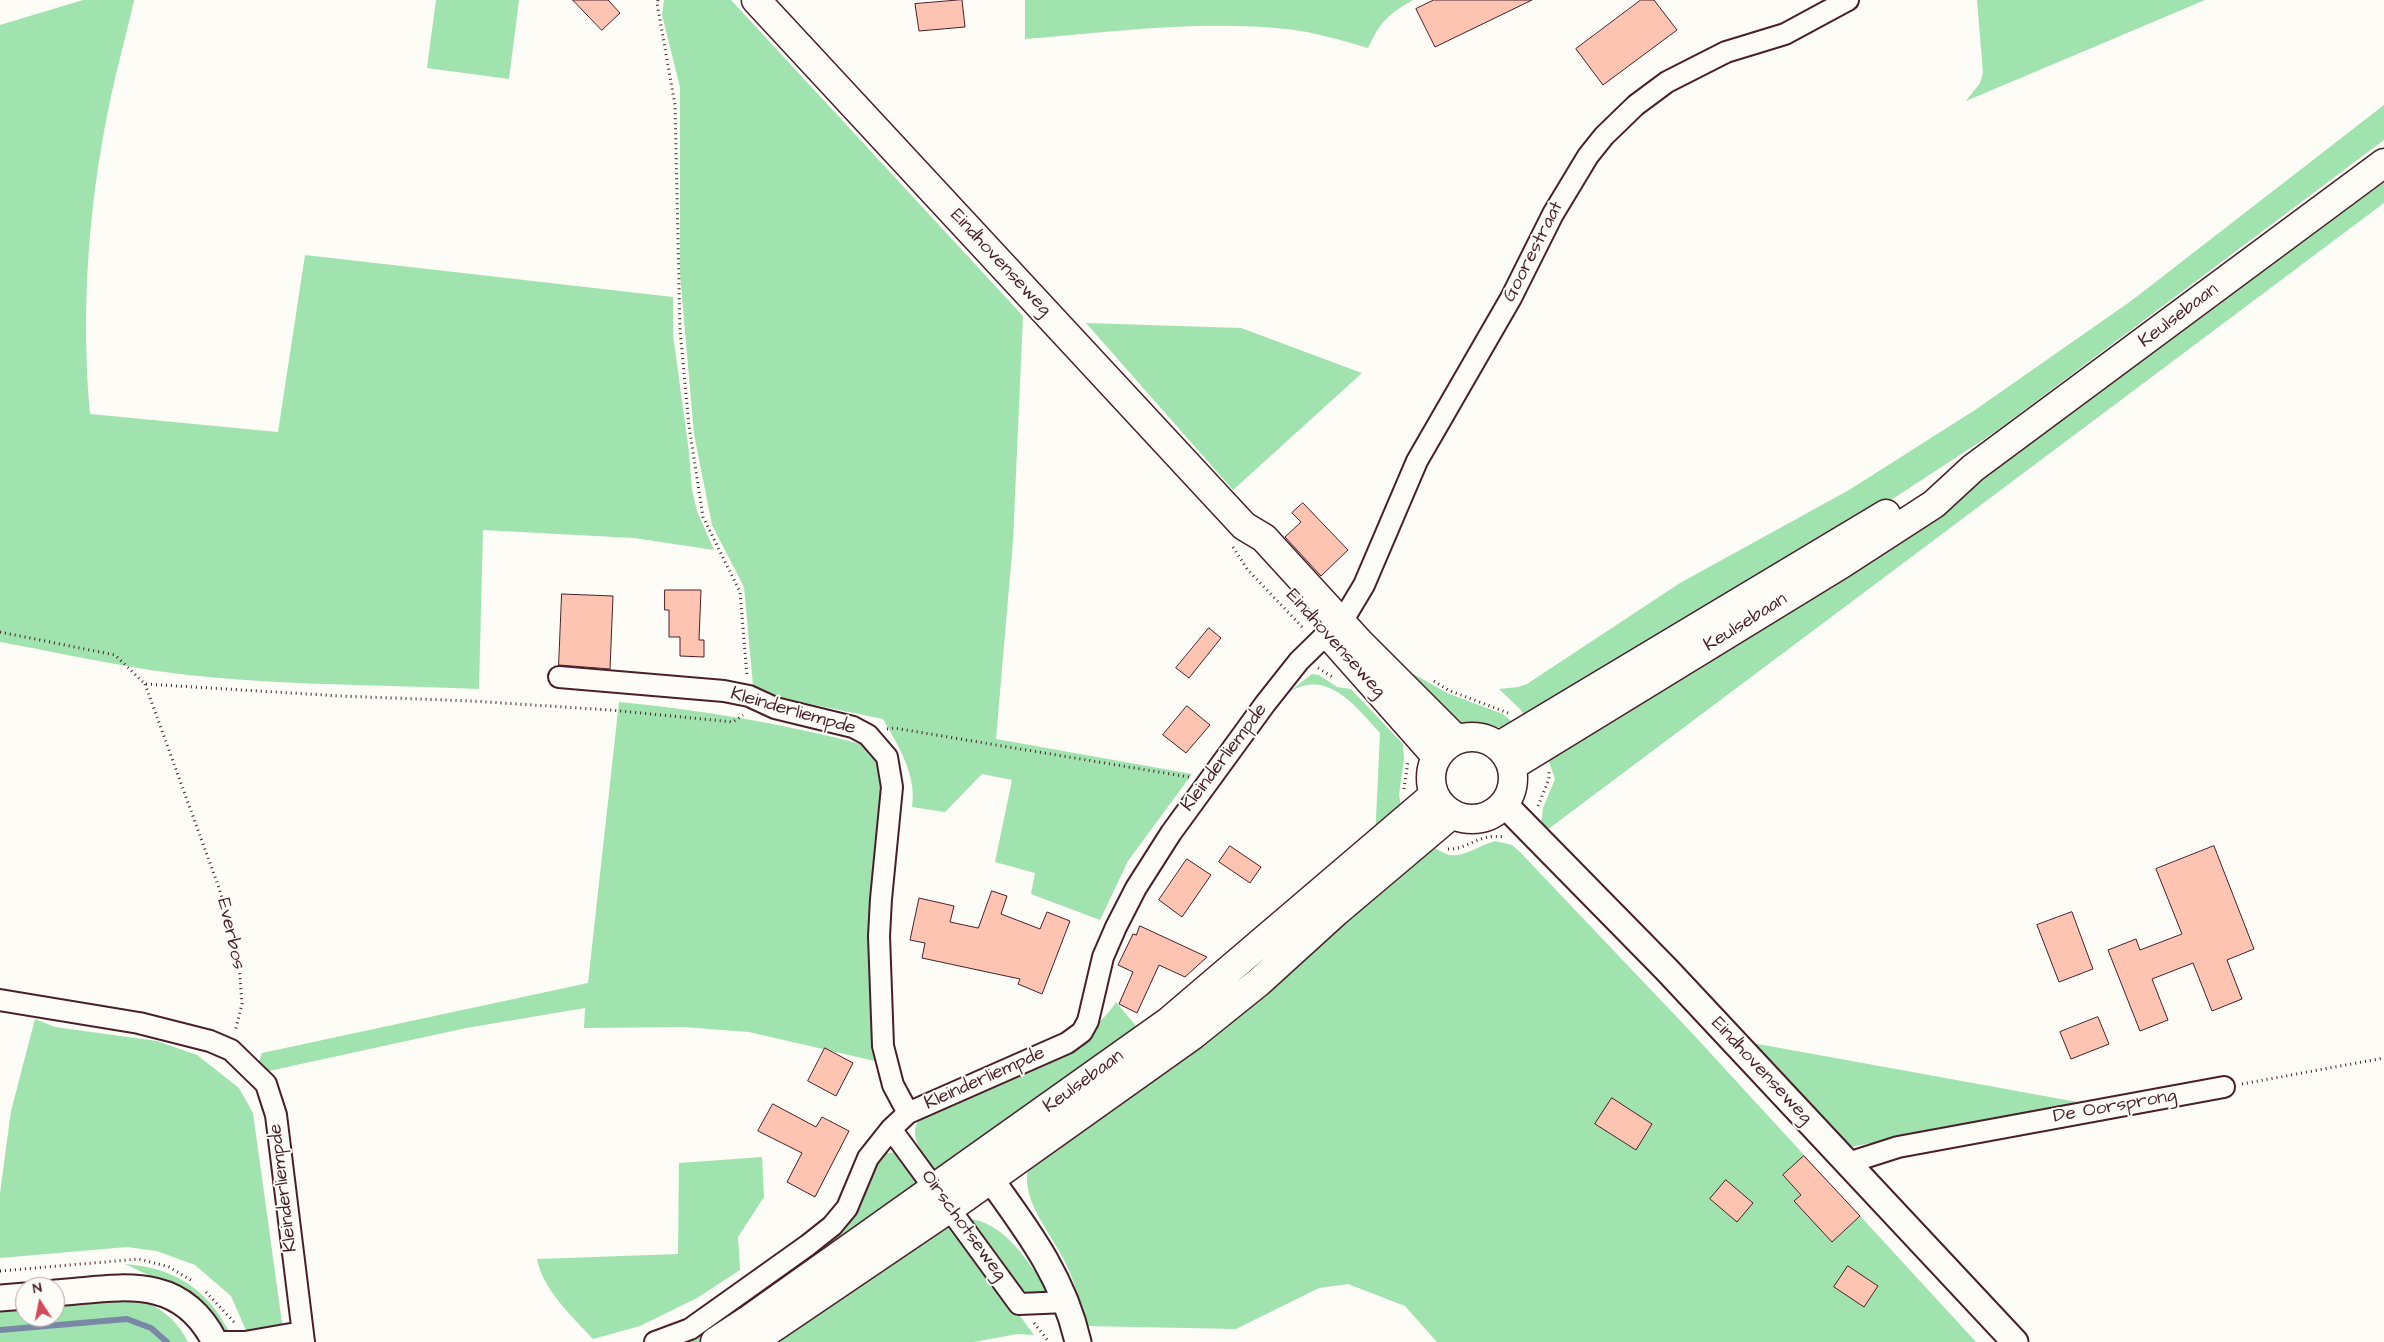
<!DOCTYPE html>
<style>
body{margin:0}
#map{position:relative;width:2384px;height:1342px;overflow:hidden;background:#fdfcf7;font-family:"Architects Daughter",sans-serif}
canvas{display:block}
.north{position:absolute;left:15px;top:1277px;width:50px;height:50px;box-sizing:border-box;background:#fdfcf7;border:1px solid #b5a4a5;border-radius:50%;rotate:349deg;font-size:14px;font-weight:700;line-height:20px;text-align:center;color:#4a1f2b}
.north::after{content:'';display:block;margin:auto;width:18px;height:22px;background:#d1495b;clip-path:polygon(50% 0,100% 100%,50% 72%,0 100%)}
</style>
<div id="map">
<canvas width="2384" height="1342"></canvas>
<div class="north">N</div>
</div>
<script>
const g = document.querySelector('canvas').getContext('2d');
g.lineJoin = 'round';
function fill(path, color) { g.fillStyle = color; g.fill(path, 'evenodd'); }
function trace(path, color, width, dash) { g.strokeStyle = color; g.lineWidth = width; g.lineCap = dash ? 'butt' : 'round'; g.setLineDash(dash || []); g.stroke(path); }
function write(font, color, halo, rows, align = 'center') {
  g.font = font + ' "Architects Daughter",sans-serif'; g.lineWidth = 4; g.setLineDash([]); g.textBaseline = 'middle'; g.strokeStyle = halo; g.fillStyle = color; for (const [text, x, y, turn = 0] of rows) {
    g.save(); g.translate(x, y); g.rotate((+turn || 0) * Math.PI / 180); g.textAlign = isNaN(turn) ? turn : align; if (halo) g.strokeText(text, 0, 0); g.fillText(text, 0, 0); g.restore();
  }
}
const green = new Path2D(`
 M 83,0 L 134,0 C 126,37 115,74 108,111 C 88,210 81,313 90,414 L 278,432 L 305,255 L 673,297 L 673,335 L 689,452 L 692,490 L 697,511 L 714,550 L 634,538 L 483,530 L 479,689 C 370,684 259,686 150,670 C 100,662 50,651 0,642 L 0,25 Z
 M 436,0 L 519,0 L 509,79 L 427,68 Z
 M 664,0 L 731,0 L 1023,316 L 1013,541 L 996,739 L 1192,774 L 1128,861 L 1100,920 L 1031,894 L 1035,873 L 995,862 L 1012,780 L 982,774 L 945,812 L 912,807 C 917,775 898,745 883,719 L 757,693 L 753,685 L 744,587 L 712,525 L 694,434 L 680,274 L 680,87 L 662,15 Z
 M 1025,0 L 1413,0 C 1387,15 1381,21 1368,48 C 1341,40 1314,32 1286,29 C 1200,20 1111,32 1025,39 Z
 M 1977,0 L 2205,0 L 1966,101 L 1980,83 L 1983,73 Z
 M 2384,105 L 2384,140 L 1995,432 L 1790,566 L 1529,721 L 1520,709 L 1499,689 L 1518,687 L 1527,684 L 1680,583 L 1849,490 L 1975,410 L 2131,301 Z
 M 2384,177 L 2384,203 L 1547,830 L 1541,825 L 1543,808 L 1555,779 L 1547,756 Z
 M 1086,323 L 1241,328 L 1362,373 L 1233,490 Z
 M 1394,663 L 1447,693 L 1503,714 L 1517,726 C 1494,730 1473,722 1450,728 Z
 M 1312,674 L 1319,675 L 1337,687 L 1351,689 L 1403,744 L 1404,759 L 1399,795 L 1401,806 L 1375,840 L 1380,733 C 1362,714 1338,680 1307,685 C 1301,686 1294,689 1289,692 Z
 M 619,702 C 703,710 786,724 868,746 L 881,769 L 887,800 L 879,1062 L 749,1032 L 684,1027 L 584,1028 L 585,1008 L 466,1028 L 264,1072 L 259,1062 L 262,1053 L 588,983 Z
 M 1495,841 L 1512,845 L 1519,851 L 1691,1032 L 1976,1342 L 1437,1342 L 1405,1306 L 1348,1284 L 1319,1288 L 1236,1329 L 1085,1326 C 1080,1306 1076,1285 1067,1266 C 1053,1234 1018,1201 1029,1163 L 1429,843 C 1456,867 1466,850 1495,841 Z
 M 1116,1002 L 1141,1032 L 939,1176 C 927,1159 904,1137 921,1117 C 973,1093 1088,1049 1116,1002 Z
 M 35,1019 L 55,1027 L 157,1041 L 197,1055 L 239,1088 L 253,1113 L 283,1330 L 248,1335 L 231,1296 L 195,1265 L 157,1251 L 127,1247 L 0,1258 L 0,1193 L 11,1111 Z
 M 1747,1042 L 2083,1103 L 1845,1148 Z
 M 898,1152 L 928,1184 L 704,1342 L 675,1342 L 825,1243 L 881,1156 L 887,1153 Z
 M 762,1157 L 764,1197 L 738,1237 L 740,1270 L 697,1298 L 640,1326 L 593,1339 C 572,1316 543,1290 537,1259 L 678,1254 L 679,1163 Z
 M 966,1219 C 1001,1218 1033,1265 1048,1294 L 1027,1293 L 1015,1285 Z
 M 952,1223 L 1034,1335 L 1017,1334 L 974,1342 L 777,1342 Z
 M 125,1264 C 175,1268 208,1289 231,1335 L 222,1333 L 171,1286 Z
 M 137,1299 C 161,1307 177,1320 188,1342 L 0,1342 L 0,1307 L 25,1305 L 25,1317 L 55,1317 L 55,1302 Z`);
const stream = new Path2D(`
 M 0,1330 L 127,1319 L 151,1328 L 167,1342`);
const building = new Path2D(`
 M 573,0 L 608,0 L 620,13 L 602,30 Z
 M 962,0 L 965,27 L 919,31 L 915,4 Z
 M 1434,0 L 1532,0 L 1435,47 L 1416,9 Z
 M 1641,0 L 1654,0 L 1677,30 L 1603,85 L 1576,49 Z
 M 1303,503 L 1348,550 L 1321,576 L 1285,537 L 1301,522 L 1292,513 Z
 M 665,590 L 701,590 L 699,640 L 704,640 L 704,657 L 680,656 L 680,637 L 669,637 L 669,610 L 665,610 Z
 M 562,594 L 613,596 L 610,669 L 559,665 Z
 M 1209,628 L 1221,638 L 1189,678 L 1176,668 Z
 M 1187,706 L 1210,725 L 1186,753 L 1163,735 Z
 M 1230,846 L 1261,867 L 1250,883 L 1219,862 Z
 M 2214,846 L 2254,949 L 2227,960 L 2242,999 L 2212,1011 L 2193,963 L 2152,979 L 2168,1020 L 2140,1031 L 2108,950 L 2136,939 L 2140,950 L 2182,934 L 2156,869 Z
 M 1187,859 L 1211,875 L 1182,917 L 1159,900 Z
 M 992,891 L 1007,896 L 1001,914 L 1040,929 L 1047,912 L 1070,921 L 1042,994 L 1018,984 L 1020,979 L 922,958 L 925,943 L 910,940 L 919,898 L 954,906 L 950,922 L 978,928 Z
 M 2072,912 L 2093,969 L 2059,982 L 2037,925 Z
 M 1140,926 L 1207,957 L 1185,977 L 1159,965 L 1137,1013 L 1119,1004 L 1133,972 L 1118,965 L 1133,934 L 1136,935 Z
 M 2098,1017 L 2109,1044 L 2071,1059 L 2060,1032 Z
 M 825,1048 L 853,1063 L 836,1096 L 808,1081 Z
 M 1612,1098 L 1652,1124 L 1636,1150 L 1595,1124 Z
 M 773,1104 L 816,1127 L 822,1117 L 849,1131 L 815,1197 L 787,1182 L 802,1153 L 758,1131 Z
 M 1804,1156 L 1860,1216 L 1832,1242 L 1794,1201 L 1801,1195 L 1783,1175 Z
 M 1726,1180 L 1753,1203 L 1737,1222 L 1710,1199 Z
 M 1848,1266 L 1878,1286 L 1864,1307 L 1834,1287 Z`);
const path = new Path2D(`
 M 658,0 L 657,3 L 675,105 L 680,330 L 689,426 L 703,517 L 740,592 L 747,676
 M 1233,547 L 1247,569 L 1304,629
 M 0,632 L 115,655 L 145,684 L 340,696 L 472,701 L 610,710 L 733,722 L 743,715
 M 1318,668 L 1334,678
 M 1434,681 L 1448,690 L 1508,713
 M 145,684 L 219,888 L 238,951 L 242,1004 L 235,1032
 M 887,729 L 894,728 L 1189,777
 M 1404,789 L 1408,761
 M 1538,806 L 1549,779 L 1549,770
 M 1448,849 C 1468,850 1478,833 1504,837
 M 2242,1084 L 2384,1058
 M 0,1271 L 139,1259 L 169,1267 L 194,1282
 M 206,1292 L 234,1322
 M 1034,1323 L 1049,1342`);
const minor = new Path2D(`
 M 559,677 L 724,691 L 749,696 L 775,708 L 853,727 L 868,735 L 887,757 L 892,787 L 881,899 L 879,936 L 883,1046 L 893,1085 L 908,1113
 M 0,1000 L 139,1023 L 210,1041 L 231,1050 L 266,1084 L 276,1115 L 304,1342
 M 891,1129 L 1019,1304 L 1067,1302
 M 1848,1163 L 1898,1147 L 2224,1087
 M 214,1342 L 245,1342 L 302,1332
 M 655,1342 L 690,1329 L 808,1245 L 832,1226 L 847,1208 L 868,1158 L 891,1129 L 908,1113 L 1067,1043 L 1082,1032 L 1088,1021 L 1103,957 L 1116,927 L 1136,888 L 1171,833 L 1265,704 L 1299,661 L 1346,615 L 1364,585 L 1417,461 L 1511,298 L 1553,214 L 1588,156 L 1604,136 L 1636,105 L 1667,82 L 1726,52 L 1785,34 L 1848,0`);
const tertiary = new Path2D(`
 M 1504,804 L 1667,970 L 2015,1342
 M 979,1163 C 1020,1221 1062,1271 1078,1342
 M 55,1293 C 120,1288 180,1272 215,1342
 M 0,1298 L 25,1296`);
const secondary = new Path2D(`
 M 756,0 L 1244,526 L 1264,538 L 1360,643 L 1456,739
 M 1335,642 L 1436,756
 M1431 778a41 41 0 1 1 82 0a41 41 0 1 1-82 0Z
 M 1499,746 L 1886,514
 M 1512,766 L 1843,563 L 1934,504 L 1973,468 L 2384,163
 M 715,1342 L 750,1319 L 1168,1022 L 1434,795
 M 752,1342 L 950,1208 L 1193,1035 L 1259,982 L 1336,912 L 1452,814`);
const streetNames = [
 ["Goorestraat",1534,252,-63],
 ["Eindhovenseweg",1000,263,47],
 ["Keulsebaan",2179,316,-37],
 ["Keulsebaan",1746,623,-32],
 ["Eindhovenseweg",1335,644,48],
 ["Kleinderliempde",793,712,16],
 ["Kleinderliempde",1225,758,-53],
 ["Everbos",230,934,77],
 ["Eindhovenseweg",1761,1071,47],
 ["Kleinderliempde",985,1079,-24],
 ["Keulsebaan",1084,1082,-36],
 ["De Oorsprong",2115,1107,-10],
 ["Kleinderliempde",284,1188,-97],
 ["Oirschotseweg",963,1226,54]
];
fill(green, '#a0e3af');
trace(stream, '#7989a5', 6);
fill(building, '#fdc4b2');
trace(building, '#4a1f2b', 1);
trace(minor, '#4a1f2b', 24);
trace(tertiary, '#4a1f2b', 29);
trace(secondary, '#4a1f2b', 31);
trace(path, '#4a1f2b', 3, [1, 4]);
trace(minor, '#fdfcf7', 20);
trace(tertiary, '#fdfcf7', 25);
trace(secondary, '#fdfcf7', 28);
write('19px', '#4a1f2b', '#fdfcf7', streetNames);
</script>
